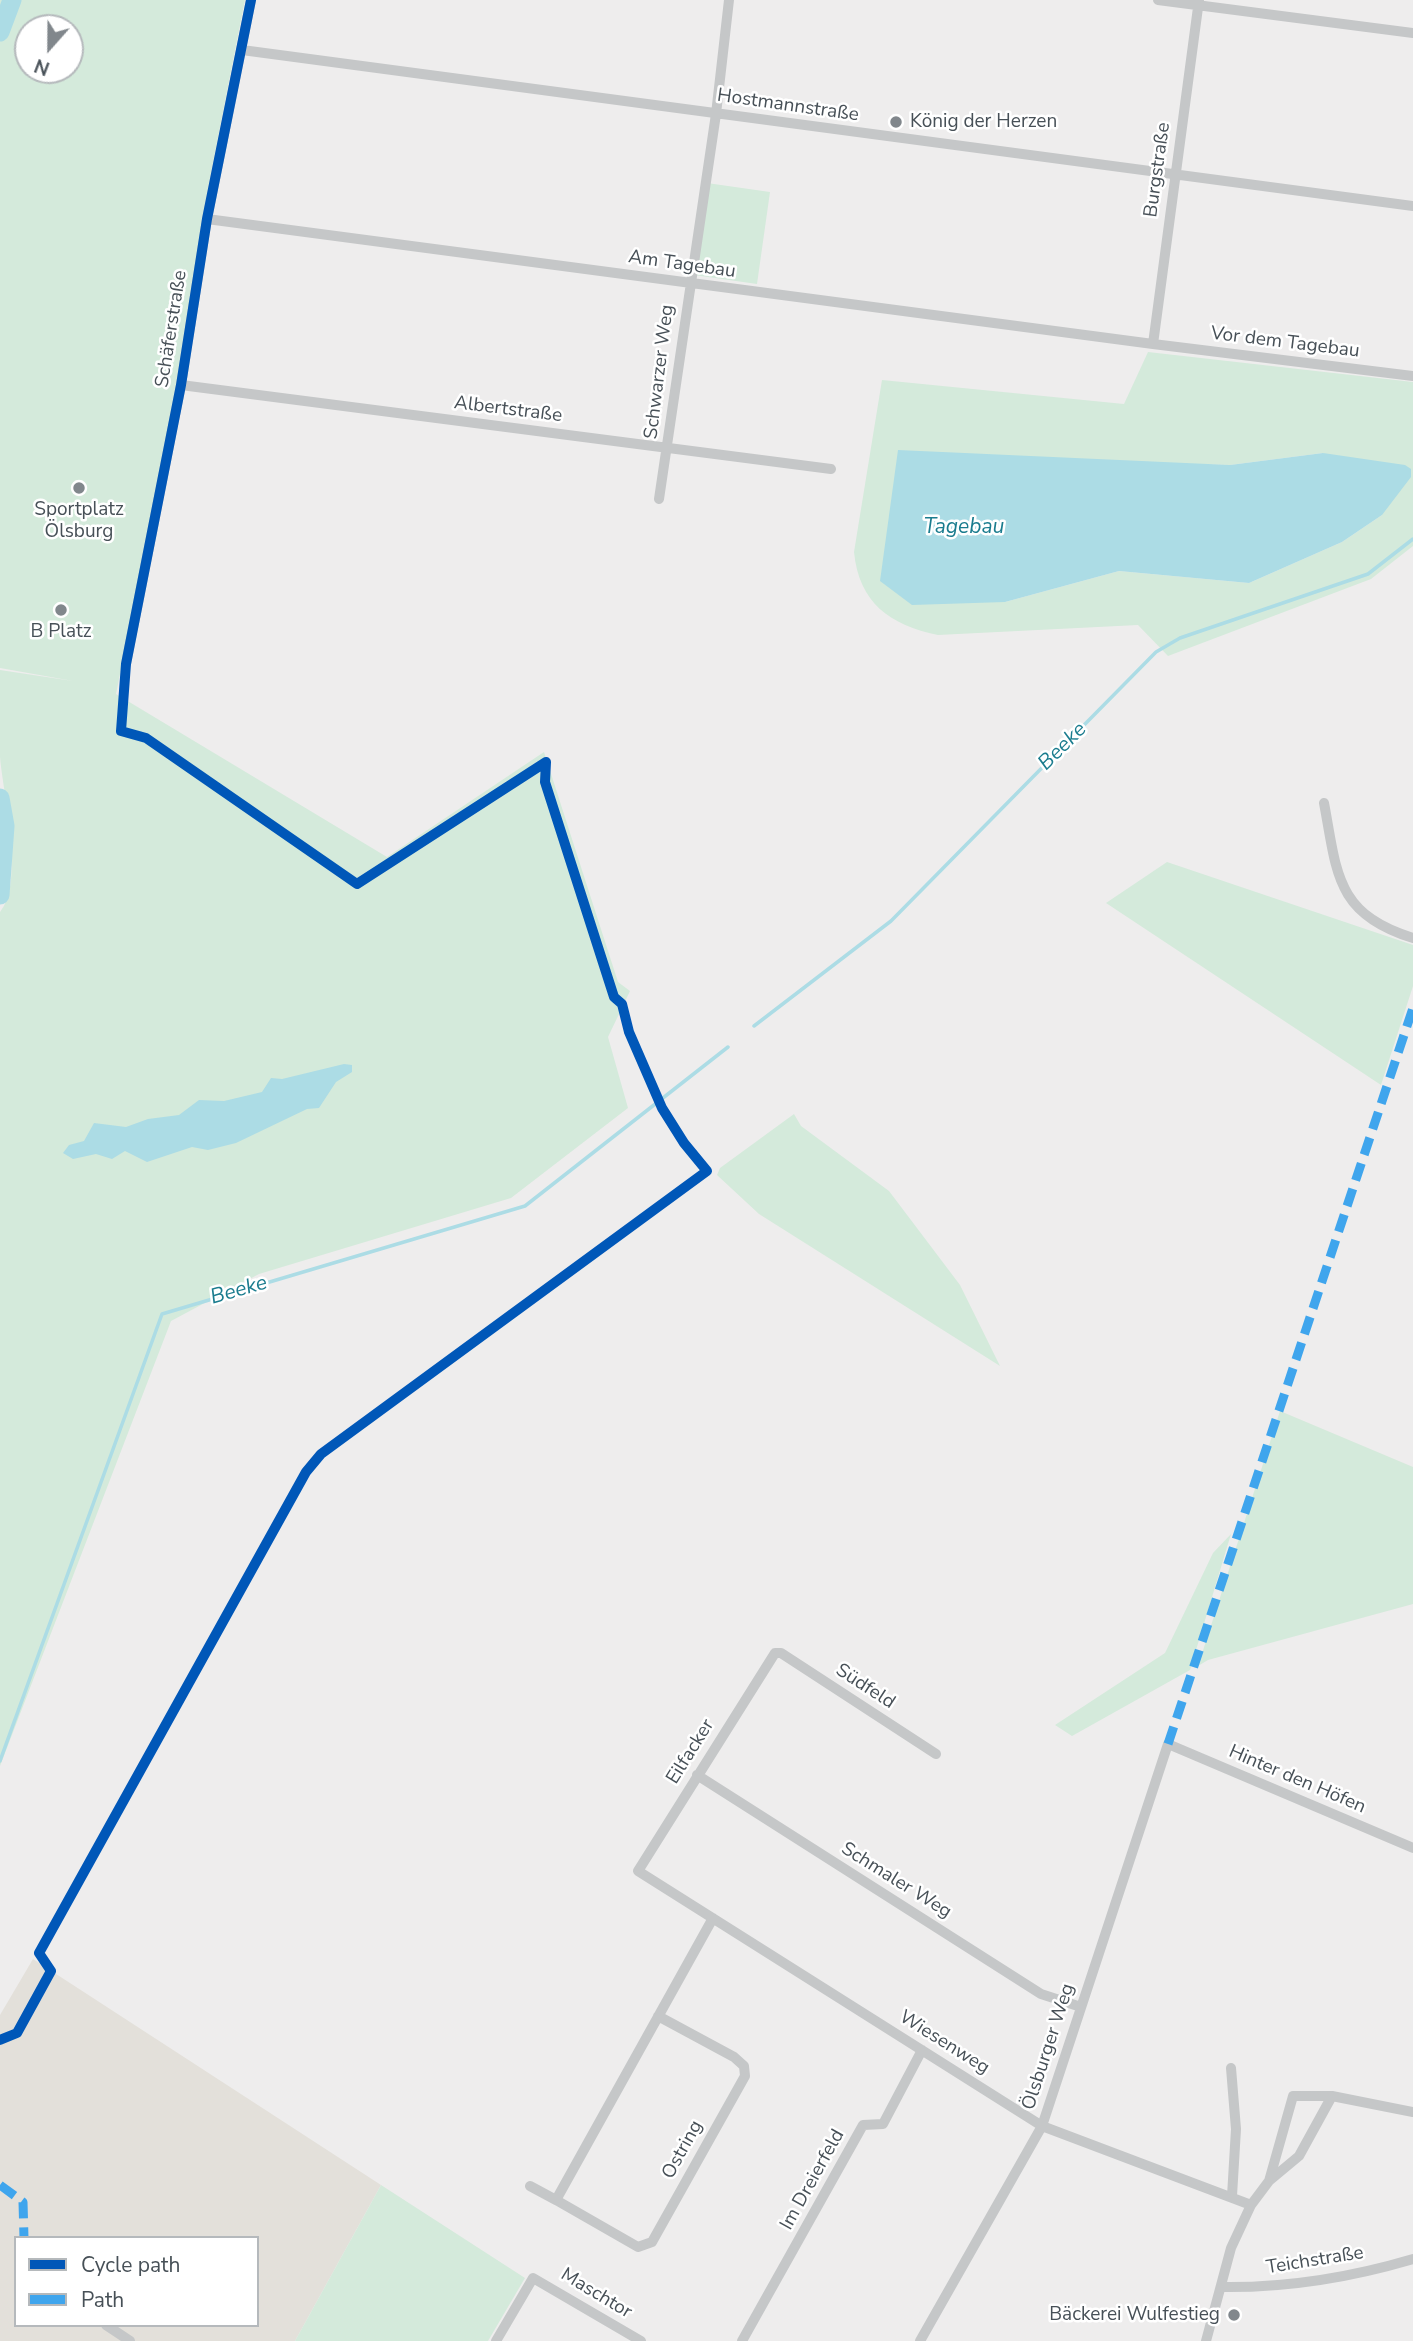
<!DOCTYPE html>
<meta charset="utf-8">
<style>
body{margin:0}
#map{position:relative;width:1413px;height:2341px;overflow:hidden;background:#eeeded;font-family:"Nunito Sans",sans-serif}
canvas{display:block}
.legend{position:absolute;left:14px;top:2236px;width:245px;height:91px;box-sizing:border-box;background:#fff;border:2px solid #b5b9bc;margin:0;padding:9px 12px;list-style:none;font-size:21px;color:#475057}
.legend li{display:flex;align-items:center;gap:14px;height:35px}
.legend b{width:35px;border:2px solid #b5b9bc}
.north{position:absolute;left:14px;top:14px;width:70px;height:70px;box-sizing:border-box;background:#fff;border:2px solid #b5b9bc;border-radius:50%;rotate:201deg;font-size:19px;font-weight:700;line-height:28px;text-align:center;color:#475057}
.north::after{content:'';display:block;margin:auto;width:24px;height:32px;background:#81878c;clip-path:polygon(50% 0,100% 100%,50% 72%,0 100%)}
</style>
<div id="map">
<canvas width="1413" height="2341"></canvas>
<ul class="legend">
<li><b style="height:9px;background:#0057b8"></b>Cycle path</li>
<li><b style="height:9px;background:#3fa5ed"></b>Path</li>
</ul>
<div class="north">N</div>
</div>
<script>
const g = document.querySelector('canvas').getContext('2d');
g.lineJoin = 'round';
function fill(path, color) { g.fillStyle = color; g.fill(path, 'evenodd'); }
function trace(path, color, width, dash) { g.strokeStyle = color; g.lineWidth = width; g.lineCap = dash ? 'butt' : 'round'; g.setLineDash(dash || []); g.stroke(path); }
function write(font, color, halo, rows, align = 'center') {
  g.font = font + ' "Nunito Sans",sans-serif'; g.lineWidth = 5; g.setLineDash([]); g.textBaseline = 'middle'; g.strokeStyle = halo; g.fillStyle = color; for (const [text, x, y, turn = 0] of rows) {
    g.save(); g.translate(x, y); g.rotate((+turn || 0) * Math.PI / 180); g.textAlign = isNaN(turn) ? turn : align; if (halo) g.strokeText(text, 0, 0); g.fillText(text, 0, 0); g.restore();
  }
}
const commercial = new Path2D(`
 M 33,1959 L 381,2185 L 295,2341 L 0,2341 L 0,2015 ZM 16,2238 L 257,2238 L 257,2325 L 16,2325 Z`);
const green = new Path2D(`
 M 0,0 L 245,0 L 202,219 L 178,385 L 116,694 L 387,857 L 544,752 L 618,982 L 630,991 L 608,1037 L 628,1108 L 511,1198 L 259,1274 L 171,1321 L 0,1766 L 0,912 C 25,883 3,794 0,757 C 0,729 0,699 0,670 L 73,681 L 0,668 ZM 28,28 L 70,28 L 70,70 L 28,70 Z
 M 707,183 L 770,192 L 757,284 L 694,275 Z
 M 1148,352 L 1413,382 L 1413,546 L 1371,579 L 1168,656 L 1138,625 L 938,635 C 890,625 859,603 854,552 L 882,380 L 1124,404 ZM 1323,453 L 1382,515 L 1342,542 L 1249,583 L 1119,571 L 1005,602 L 1146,463 L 1230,465 Z
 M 1167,862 L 1413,945 L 1413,986 L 1381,1085 L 1106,903 Z
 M 794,1114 L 801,1126 L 889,1191 L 960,1285 L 1000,1366 L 759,1214 L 717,1175 L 720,1168 Z
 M 1280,1411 L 1413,1467 L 1413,1604 L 1208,1660 L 1198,1666 Z
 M 1231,1534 L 1190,1670 L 1072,1736 L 1055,1725 L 1165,1653 L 1213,1553 Z
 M 381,2185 L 525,2278 L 488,2341 L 295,2341 Z`);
const water = new Path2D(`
 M 898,450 L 1230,465 L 1323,453 L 1405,465 L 1411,469 L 1411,477 L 1382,515 L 1342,542 L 1249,583 L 1119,571 L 1005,602 L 912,605 L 880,581 Z
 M 344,1064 L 352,1065 L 352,1072 L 336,1082 L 319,1108 L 307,1109 L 236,1143 L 208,1150 L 192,1147 L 147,1162 L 125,1151 L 112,1159 L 96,1154 L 73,1159 L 63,1153 L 69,1145 L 84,1141 L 94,1123 L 126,1127 L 148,1119 L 179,1115 L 199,1100 L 224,1101 L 262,1092 L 271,1078 L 282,1079 Z`);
const stream = new Path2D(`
 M 754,1026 L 891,921 L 1156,652 L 1180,638 L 1368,574 L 1413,539
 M 0,1761 L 162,1314 L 525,1206 L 728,1047`);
const river = new Path2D(`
 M 0,32 L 12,0
 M 0,798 L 5,826 L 0,895`);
const street = new Path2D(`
 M 1158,0 L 1413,33
 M 242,50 L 1413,206
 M 207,219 L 1153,344 L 1413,376
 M 1153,344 L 1199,0
 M 181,385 L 831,469
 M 659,499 L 716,114 L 729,0
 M 126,664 L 181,385 L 207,219 L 251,0
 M 1324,803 C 1337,872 1335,914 1413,938
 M 936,1754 L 781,1653 L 775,1653 L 638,1871 L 1042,2126 L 1251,2205
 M 697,1775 L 1041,1994 L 1081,2007
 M 658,2016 L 734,2057 L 744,2066 L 745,2076 L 652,2242 L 638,2247 L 556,2200 L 713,1918
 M 1231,2068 L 1236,2129 L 1232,2196
 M 1269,2181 L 1293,2096 L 1332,2096
 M 530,2186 L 556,2200
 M 1221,2287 C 1287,2288 1349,2278 1413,2259
 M 106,2325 L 130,2341
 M 496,2341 L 533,2278 L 641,2341
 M 742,2341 L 863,2125 L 883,2124 L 922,2050
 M 920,2341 L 1042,2126 L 1168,1744 L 1413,1848
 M 1206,2341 L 1231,2248 L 1251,2205 L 1269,2181 L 1299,2156 L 1332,2096 L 1413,2112`);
const quiet = new Path2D(`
 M 1168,1744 L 1413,1008
 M 0,2185 L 23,2202 L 24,2238`);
const cycleway = new Path2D(`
 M 251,0 L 207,219 L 181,385 L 126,664 L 121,731 L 146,738 L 357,884 L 546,762
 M 0,2040 L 17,2033 L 51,1971 L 39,1953 L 306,1472 L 321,1454 L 707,1171 L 684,1143 L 662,1108 L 629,1032 L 622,1004 L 614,997 L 545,782 L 546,762`);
const markers = [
 [896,122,7,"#81878c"],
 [79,488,7,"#81878c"],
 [61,610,7,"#81878c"],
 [1234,2315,7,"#81878c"]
];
const streetNames = [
 ["Hostmannstraße",788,106,8],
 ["Burgstraße",1158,170,-82],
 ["Am Tagebau",682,265,8],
 ["Schäferstraße",172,329,-81],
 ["Vor dem Tagebau",1285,343,7],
 ["Schwarzer Weg",660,372,-83],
 ["Albertstraße",508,410,7],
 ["Südfeld",865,1687,33],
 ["Eilfacker",691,1752,-58],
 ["Hinter den Höfen",1297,1780,23],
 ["Schmaler Weg",896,1881,32],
 ["Wiesenweg",944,2043,32],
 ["Ölsburger Weg",1049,2047,-72],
 ["Ostring",683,2150,-61],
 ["Im Dreierfeld",813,2180,-61],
 ["Teichstraße",1315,2261,-9],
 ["Maschtor",596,2294,31]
];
const poiNames = [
 ["König der Herzen",910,122,"left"],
 ["Sportplatz",79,510],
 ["Ölsburg",79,532],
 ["B Platz",61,632],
 ["Bäckerei Wulfestieg",1220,2315,"right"]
];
const waterNames = [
 ["Tagebau",964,528],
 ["Beeke",1063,747,-45],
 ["Beeke",239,1291,-16]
];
fill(commercial, '#e3e0da');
fill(green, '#d4eadb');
fill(water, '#acdce5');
trace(stream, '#acdce5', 3.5);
trace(river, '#acdce5', 19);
trace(street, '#c5c7c8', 10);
trace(quiet, '#3fa5ed', 9, [18, 9]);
trace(cycleway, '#0057b8', 10);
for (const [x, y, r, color] of markers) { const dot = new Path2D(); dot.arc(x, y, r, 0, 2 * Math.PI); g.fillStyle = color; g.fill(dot); trace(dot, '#fff', 2.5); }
write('19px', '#475057', '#fff', streetNames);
write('19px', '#475057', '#fff', poiNames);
write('italic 21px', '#1a7c8e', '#fff', waterNames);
</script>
